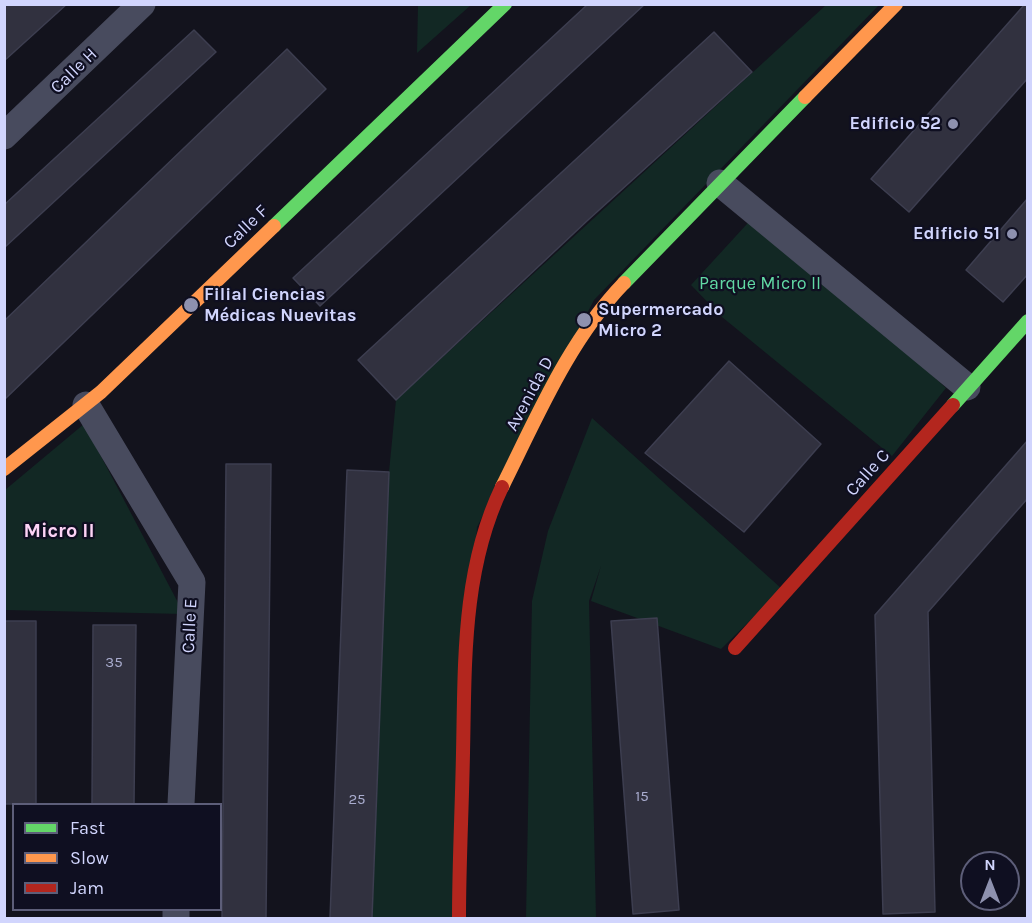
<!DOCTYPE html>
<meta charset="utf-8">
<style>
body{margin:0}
#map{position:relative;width:1032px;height:923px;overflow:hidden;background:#13131d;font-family:Karla,sans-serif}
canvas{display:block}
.frame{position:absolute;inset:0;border:6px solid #d1d5fd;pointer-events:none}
.legend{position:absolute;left:12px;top:803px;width:210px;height:108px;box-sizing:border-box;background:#0f0f21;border:2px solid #5d5e79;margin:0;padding:8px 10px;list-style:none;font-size:18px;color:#d1d5fd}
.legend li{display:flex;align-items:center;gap:12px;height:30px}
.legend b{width:30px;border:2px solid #5d5e79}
.north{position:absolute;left:960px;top:851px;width:60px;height:60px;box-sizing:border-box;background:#0f0f21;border:2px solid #5d5e79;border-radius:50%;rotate:0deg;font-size:16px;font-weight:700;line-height:24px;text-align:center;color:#d1d5fd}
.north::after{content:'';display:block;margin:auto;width:21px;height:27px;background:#8e91af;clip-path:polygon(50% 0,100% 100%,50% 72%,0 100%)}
</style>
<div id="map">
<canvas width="1032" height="923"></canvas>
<div class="frame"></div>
<ul class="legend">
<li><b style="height:8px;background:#63d668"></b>Fast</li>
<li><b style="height:8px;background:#ff974d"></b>Slow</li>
<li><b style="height:8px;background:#b3261e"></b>Jam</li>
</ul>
<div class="north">N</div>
</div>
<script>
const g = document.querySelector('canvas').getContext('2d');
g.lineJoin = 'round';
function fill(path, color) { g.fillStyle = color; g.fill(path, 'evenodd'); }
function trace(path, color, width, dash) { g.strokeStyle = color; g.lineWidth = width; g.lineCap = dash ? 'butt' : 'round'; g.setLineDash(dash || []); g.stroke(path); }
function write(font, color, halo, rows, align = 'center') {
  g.font = font + ' Karla,sans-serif'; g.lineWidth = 4.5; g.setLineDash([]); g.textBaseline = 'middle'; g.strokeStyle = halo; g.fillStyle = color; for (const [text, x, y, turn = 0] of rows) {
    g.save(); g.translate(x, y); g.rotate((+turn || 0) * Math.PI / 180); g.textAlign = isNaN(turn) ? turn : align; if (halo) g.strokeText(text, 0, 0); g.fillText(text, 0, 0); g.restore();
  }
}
const green = new Path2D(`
 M 418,5 L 418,4 L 471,5 L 417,53 Z
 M 826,5 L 879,5 L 594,300 L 477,527 L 455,918 L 372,918 L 389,472 L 396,400 Z
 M 757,213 L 946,388 L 892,456 L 722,317 L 691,285 Z
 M 592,418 L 782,589 L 721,649 L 591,601 L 601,566 L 589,601 L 596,918 L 526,918 L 532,601 L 548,531 Z
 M 84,424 L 184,614 L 5,610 L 5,490 Z`);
const building = new Path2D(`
 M 4,4 L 67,4 L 4,61 Z
 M 588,4 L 645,4 L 320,306 L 293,278 Z
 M 1025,4 L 1028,4 L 1028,78 L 909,212 L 871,179 Z
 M 194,30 L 216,52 L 4,248 L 4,205 Z
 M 714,32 L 752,72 L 588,220 L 396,400 L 358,360 Z
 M 287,49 L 326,89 L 4,400 L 4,321 Z
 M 1028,198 L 1028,274 L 1003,302 L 966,270 Z
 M 729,361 L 821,444 L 744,532 L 645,453 Z
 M 1028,440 L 1028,498 L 928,612 L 935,912 L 883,914 L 875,615 Z
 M 226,464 L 271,464 L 266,918 L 222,918 Z
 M 347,470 L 389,472 L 372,918 L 330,918 Z
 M 657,618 L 679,910 L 633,914 L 611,621 Z
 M 4,621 L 36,621 L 36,804 L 4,804 Z
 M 93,625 L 136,625 L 134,804 L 92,804 Z`);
const street = new Path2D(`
 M 4,136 L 142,4
 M 720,183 L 967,387
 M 86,405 L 192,582 L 181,804
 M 176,918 L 176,910`);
const fast = new Path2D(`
 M 274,226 L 505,4
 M 624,283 L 805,97
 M 953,405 L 1028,321`);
const slow = new Path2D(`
 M 805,97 L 896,4
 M 4,469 L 101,392 L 274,226
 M 502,487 C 537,417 569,340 624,283`);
const jam = new Path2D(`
 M 735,648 L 953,405
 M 459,918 C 459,863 462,808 463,753 C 465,663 462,570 502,487`);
const markers = [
 [953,124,6,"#8e91af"],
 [1012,234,6,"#8e91af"],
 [191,305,8,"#8e91af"],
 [584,320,8,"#8e91af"]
];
const numberNames = [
 ["35",114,663],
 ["15",642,797],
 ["25",357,800]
];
const streetNames = [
 ["Calle H",74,71,-44],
 ["Calle F",246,227,-44],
 ["Avenida D",530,394,-62],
 ["Calle C",868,473,-48],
 ["Calle E",190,626,-87]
];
const poiNames = [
 ["Edificio 52",941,124],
 ["Edificio 51",1000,234],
 ["Filial Ciencias",204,295,"left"],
 ["Médicas Nuevitas",204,316,"left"],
 ["Supermercado",598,310,"left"],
 ["Micro 2",598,331,"left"]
];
const parkNames = [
 ["Parque Micro II",760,284]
];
const neighbourhoodNames = [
 ["Micro II",59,531]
];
fill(green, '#122824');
fill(building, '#31313f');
trace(building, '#3d3e50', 1.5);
trace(street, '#484b5e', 27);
trace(fast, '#63d668', 14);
trace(slow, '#ff974d', 14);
trace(jam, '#b3261e', 14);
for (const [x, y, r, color] of markers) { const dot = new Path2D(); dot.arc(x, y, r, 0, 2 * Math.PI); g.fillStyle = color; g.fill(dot); trace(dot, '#0f0f21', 2); }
write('15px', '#a9acce', null, numberNames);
write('18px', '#d1d5fd', '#0f0f21', streetNames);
write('bold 18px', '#d1d5fd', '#0f0f21', poiNames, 'right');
write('18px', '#61d9a4', '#0f0f21', parkNames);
write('bold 20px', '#fdd3f5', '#0f0f21', neighbourhoodNames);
</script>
